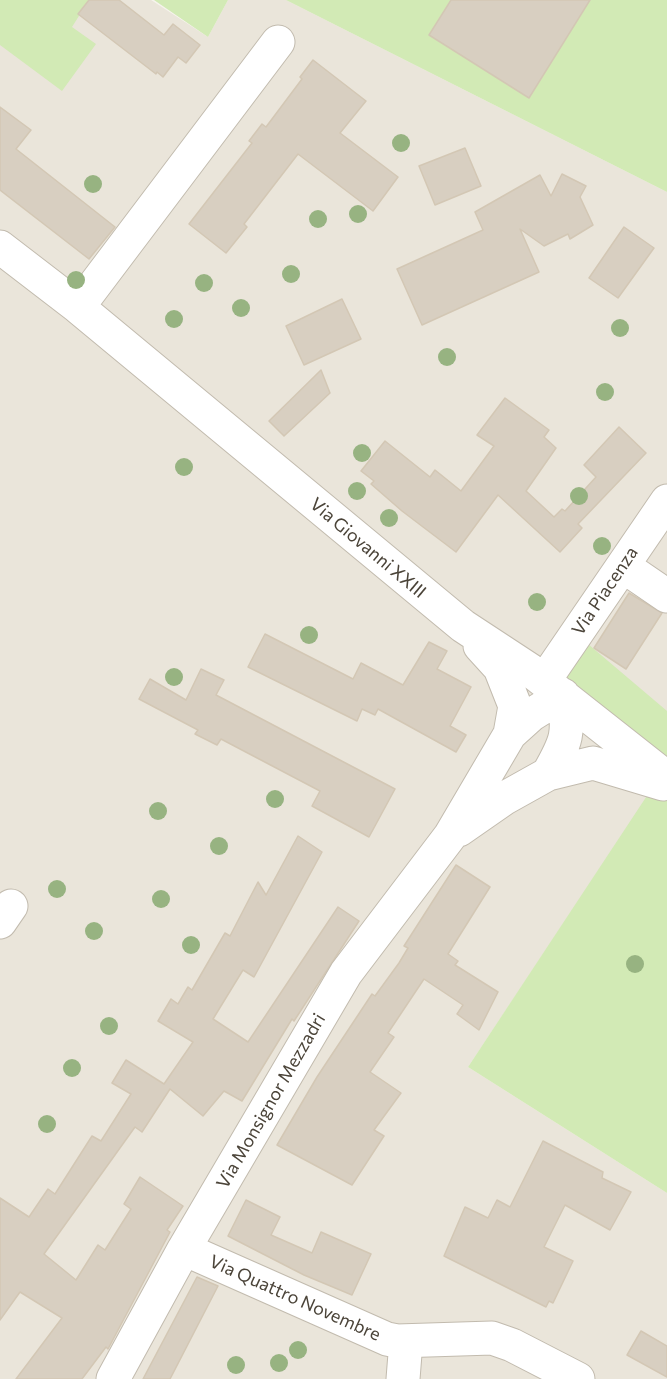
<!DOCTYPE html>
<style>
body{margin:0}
canvas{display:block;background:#f6f3ec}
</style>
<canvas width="667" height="1379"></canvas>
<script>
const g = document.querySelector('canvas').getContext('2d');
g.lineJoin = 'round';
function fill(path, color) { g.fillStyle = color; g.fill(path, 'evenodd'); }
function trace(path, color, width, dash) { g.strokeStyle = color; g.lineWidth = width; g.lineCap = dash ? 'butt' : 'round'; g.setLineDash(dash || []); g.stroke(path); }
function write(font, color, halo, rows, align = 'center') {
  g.font = font + ' Commissioner,sans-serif'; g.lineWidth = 4.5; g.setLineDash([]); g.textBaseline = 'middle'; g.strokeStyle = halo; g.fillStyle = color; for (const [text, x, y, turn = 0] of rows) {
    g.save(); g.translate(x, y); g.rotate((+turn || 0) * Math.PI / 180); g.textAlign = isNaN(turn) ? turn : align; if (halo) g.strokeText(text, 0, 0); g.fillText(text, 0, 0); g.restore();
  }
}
const residential = new Path2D(`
 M 0,0 L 151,0 L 208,37 L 228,0 L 286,0 L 667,192 L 667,768 L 468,1067 L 667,1193 L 667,1379 L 0,1379 Z`);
const green = new Path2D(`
 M 0,0 L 89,0 L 72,27 L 96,44 L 62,91 L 0,45 Z
 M 154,0 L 228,0 L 208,37 Z
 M 286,0 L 667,0 L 667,192 Z
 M 588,644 L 667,711 L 667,1193 L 468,1067 L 660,776 L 547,689 Z`);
const building = new Path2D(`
 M 89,0 L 119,0 L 164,35 L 173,24 L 200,45 L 186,63 L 178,57 L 163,77 L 157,72 L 156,74 L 78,14 Z
 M 451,0 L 590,0 L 529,98 L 429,35 Z
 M 313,60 L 366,101 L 340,133 L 398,177 L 373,211 L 298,154 L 244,224 L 247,227 L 226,253 L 189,224 L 252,143 L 249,141 L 262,124 L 266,127 L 302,79 L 300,77 Z
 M 0,107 L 31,130 L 16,149 L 115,227 L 89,259 L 0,190 Z
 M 465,148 L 481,186 L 435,205 L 419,166 Z
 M 562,174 L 586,186 L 580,197 L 593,225 L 570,239 L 568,234 L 544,246 L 520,229 L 539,272 L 422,325 L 397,269 L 483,230 L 475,212 L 540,175 L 551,196 Z
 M 624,227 L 654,248 L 618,298 L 589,278 Z
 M 342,299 L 361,339 L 304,365 L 286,326 Z
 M 321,370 L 330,393 L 284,436 L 269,421 Z
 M 505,398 L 549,430 L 544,437 L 556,448 L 526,491 L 554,517 L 562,509 L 565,511 L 596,477 L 584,465 L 619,427 L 646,453 L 578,524 L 582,528 L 560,552 L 498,495 L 456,552 L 402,511 L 371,484 L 374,481 L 361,471 L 385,441 L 430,477 L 435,470 L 461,491 L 494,446 L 477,435 Z
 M 629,593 L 662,613 L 626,669 L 594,648 Z
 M 265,634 L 353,679 L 361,663 L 403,685 L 429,642 L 447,651 L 437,669 L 471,687 L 450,726 L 466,735 L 456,752 L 378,709 L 375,715 L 362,709 L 357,721 L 248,667 Z
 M 201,669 L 224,680 L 216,695 L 395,789 L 369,837 L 312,806 L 320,791 L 221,739 L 217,745 L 195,734 L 198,730 L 139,699 L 150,679 L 186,700 Z
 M 298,836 L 322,852 L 254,977 L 243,970 L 213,1019 L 248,1042 L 338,907 L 359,921 L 294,1021 L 292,1019 L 242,1101 L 224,1091 L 203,1116 L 170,1089 L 142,1132 L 135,1127 L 44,1254 L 76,1280 L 98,1245 L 105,1250 L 131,1209 L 124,1204 L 140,1177 L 183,1206 L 167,1230 L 170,1232 L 108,1349 L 106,1347 L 82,1379 L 16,1379 L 62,1318 L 20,1292 L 0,1320 L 0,1198 L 29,1217 L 48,1189 L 55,1194 L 92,1136 L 101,1141 L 131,1094 L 112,1083 L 126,1060 L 164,1084 L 193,1042 L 158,1021 L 171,999 L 178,1004 L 188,987 L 192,990 L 225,933 L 230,936 L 258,882 L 266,895 Z
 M 456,865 L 490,887 L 448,954 L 458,961 L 455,965 L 498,992 L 479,1030 L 457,1014 L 463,1005 L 424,979 L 388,1033 L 394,1037 L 370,1072 L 401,1093 L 374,1130 L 384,1136 L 352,1185 L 277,1145 L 317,1077 L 372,994 L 375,996 L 399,963 L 408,948 L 404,946 Z
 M 543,1141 L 603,1172 L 602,1178 L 631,1192 L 610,1230 L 565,1205 L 544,1247 L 573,1261 L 553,1303 L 549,1301 L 546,1307 L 444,1256 L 465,1207 L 488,1218 L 497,1200 L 510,1207 Z
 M 246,1200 L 280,1217 L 271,1235 L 312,1253 L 321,1232 L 371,1254 L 352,1295 L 304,1275 L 228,1236 Z
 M 197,1277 L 218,1286 L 170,1379 L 143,1379 Z
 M 641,1331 L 667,1346 L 667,1377 L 627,1355 Z`);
const minor = new Path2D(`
 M 0,247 L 78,307 L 463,626 L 530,670 L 667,778
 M 78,307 L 278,42
 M 623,566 L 667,596
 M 480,646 L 500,668 L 515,706 L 510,734
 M 544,681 L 667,501
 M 548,774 C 567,741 570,733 563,695
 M 459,830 L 505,798 L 548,774 L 593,763 L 663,784
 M 0,922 L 11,906
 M 184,1249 L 387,1339 L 397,1341 L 492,1338 L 512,1345 L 578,1379
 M 113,1379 L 184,1249 L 346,973 L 450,836 L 510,734 L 531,715 L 563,695
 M 403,1379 L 406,1341`);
const trees = [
 [401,143],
 [93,184],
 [358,214],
 [318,219],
 [291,274],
 [76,280],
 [204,283],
 [241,308],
 [174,319],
 [620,328],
 [447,357],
 [605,392],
 [362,453],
 [184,467],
 [357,491],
 [579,496],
 [389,518],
 [602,546],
 [537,602],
 [309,635],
 [174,677],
 [275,799],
 [158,811],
 [219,846],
 [57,889],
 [161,899],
 [94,931],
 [191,945],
 [635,964],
 [109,1026],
 [72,1068],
 [47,1124],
 [298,1350],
 [279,1363],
 [236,1365]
];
const streetNames = [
 ["Via Giovanni XXIII",368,548,40],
 ["Via Piacenza",605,591,-56],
 ["Via Monsignor Mezzadri",271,1101,-60],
 ["Via Quattro Novembre",295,1298,24]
];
fill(residential, '#eae5da');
fill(green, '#d2eab5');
fill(building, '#d8cfc1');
trace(building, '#d3c7b4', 1.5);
trace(minor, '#c2bbae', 35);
trace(minor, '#fff', 33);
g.fillStyle = '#97b381';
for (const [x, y] of trees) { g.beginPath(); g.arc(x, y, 9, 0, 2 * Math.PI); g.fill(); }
write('18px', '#4b4439', '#fff', streetNames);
</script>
